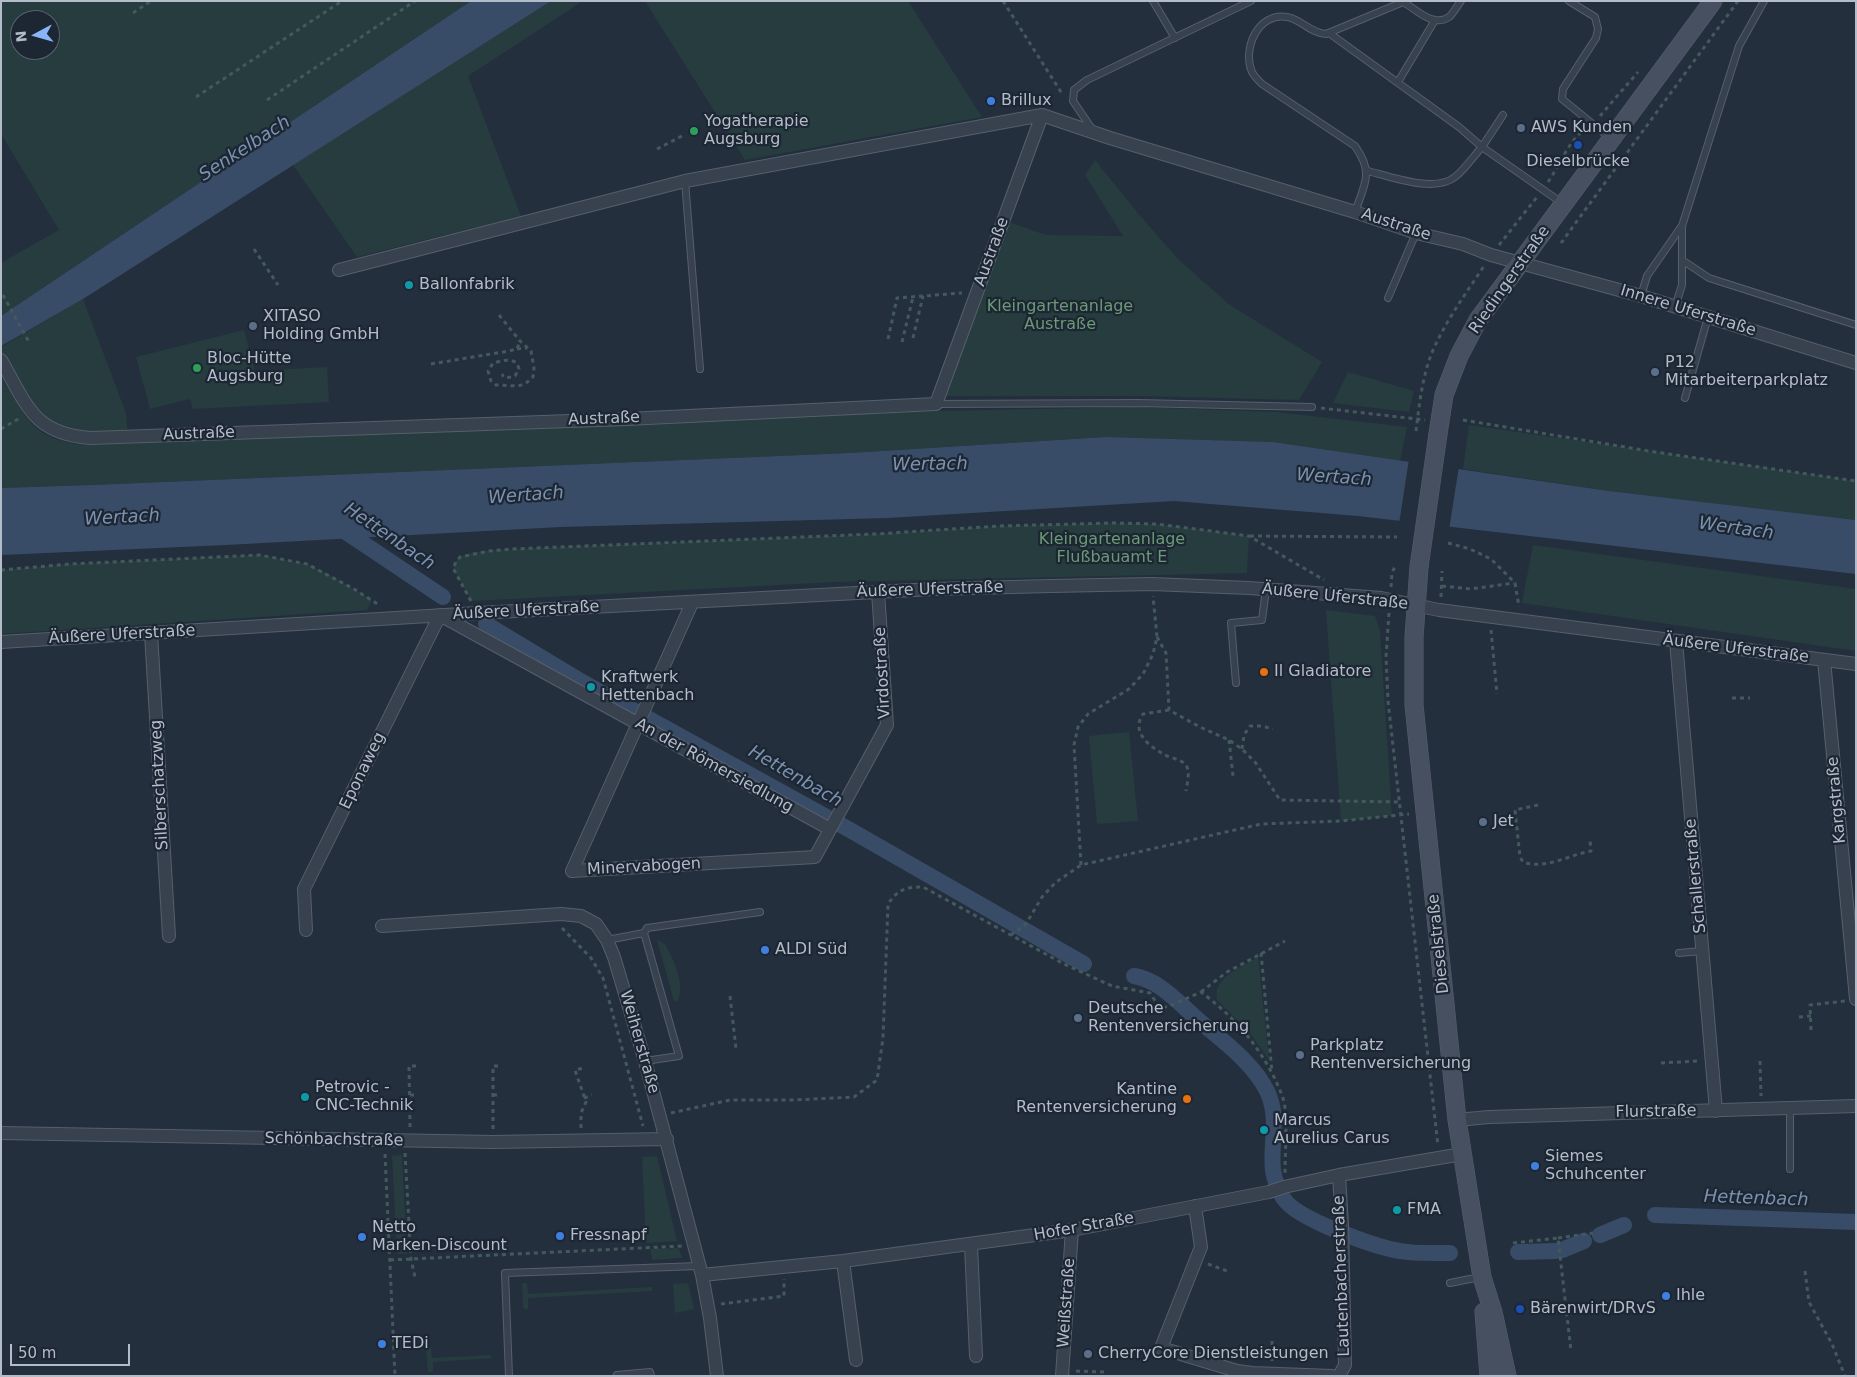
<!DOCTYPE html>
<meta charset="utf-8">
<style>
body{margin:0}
#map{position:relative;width:1857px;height:1377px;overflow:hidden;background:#242f3e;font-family:"DejaVu Sans",sans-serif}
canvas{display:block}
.frame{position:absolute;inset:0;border:2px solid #b4bcc9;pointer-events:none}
.north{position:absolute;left:10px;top:10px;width:50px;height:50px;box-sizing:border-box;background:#1d2633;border:1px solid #59626f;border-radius:50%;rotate:264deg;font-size:14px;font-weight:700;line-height:20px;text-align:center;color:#b4bcc9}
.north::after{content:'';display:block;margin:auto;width:18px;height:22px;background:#8ab4f8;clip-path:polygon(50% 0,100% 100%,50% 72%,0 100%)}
.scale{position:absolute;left:10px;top:1344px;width:120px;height:22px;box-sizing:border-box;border:2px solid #b4bcc9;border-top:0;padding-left:6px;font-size:15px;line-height:18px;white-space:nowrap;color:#b4bcc9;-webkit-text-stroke:4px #1d2633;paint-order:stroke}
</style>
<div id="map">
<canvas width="1857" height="1377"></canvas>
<div class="frame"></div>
<div class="north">N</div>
<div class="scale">50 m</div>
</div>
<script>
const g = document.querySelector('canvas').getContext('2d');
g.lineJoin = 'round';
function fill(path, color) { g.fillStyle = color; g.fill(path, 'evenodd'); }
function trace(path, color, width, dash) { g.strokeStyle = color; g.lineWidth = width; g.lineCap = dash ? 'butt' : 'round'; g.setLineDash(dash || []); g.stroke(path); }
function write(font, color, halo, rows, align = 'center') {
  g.font = font + ' "DejaVu Sans",sans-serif'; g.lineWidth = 4.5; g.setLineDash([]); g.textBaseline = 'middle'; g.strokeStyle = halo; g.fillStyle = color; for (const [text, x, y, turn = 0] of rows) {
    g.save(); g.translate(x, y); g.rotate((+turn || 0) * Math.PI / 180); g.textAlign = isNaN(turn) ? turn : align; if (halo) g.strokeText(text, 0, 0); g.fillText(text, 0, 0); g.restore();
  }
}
const green = new Path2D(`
 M 4,1 L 471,1 L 1,316 L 1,263 L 59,230 L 1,134 L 1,3 ZM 20,20 L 50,20 L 50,50 L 20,50 Z
 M 551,1 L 583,1 L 468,76 L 521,216 L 357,257 L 293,165 Z
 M 645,1 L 908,1 L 982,117 L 745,160 Z
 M 1095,160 L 1137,212 L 1178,259 L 1230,305 L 1322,362 L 1299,400 L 1139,396 L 944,396 L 1009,222 L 1046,235 L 1123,236 L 1085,175 Z
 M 83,299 L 126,413 L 128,437 L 45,425 L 1,360 L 1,347 Z
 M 244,330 L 255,371 L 327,367 L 329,402 L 193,409 L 190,399 L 150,409 L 136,357 Z
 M 1348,372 L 1414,391 L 1409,412 L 1333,403 Z
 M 1,376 C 28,420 33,442 91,445 L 937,411 L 1138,407 L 1277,412 L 1407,427 L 1400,461 L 1273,442 L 1106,437 L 850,453 L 93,485 L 1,488 Z
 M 1469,425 L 1856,481 L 1856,520 L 1609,491 L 1463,469 Z
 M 1112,523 L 1157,524 L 1249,536 L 1247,573 L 836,582 L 471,601 L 453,568 C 455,564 456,560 460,557 C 472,550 499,550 513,549 L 875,534 L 999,526 Z
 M 1533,545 L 1856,589 L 1856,651 L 1522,603 Z
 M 260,555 L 307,564 L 330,575 L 372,600 L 367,610 L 1,634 L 1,570 L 70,564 Z
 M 1326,610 L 1375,616 L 1380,631 L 1392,816 L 1341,821 Z
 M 1129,732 L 1138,821 L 1097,824 L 1089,736 Z
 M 657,940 L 665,944 C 672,956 688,989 676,1002 L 674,1001 Z
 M 1258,957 L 1269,1060 L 1249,1032 L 1217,1000 C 1212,977 1242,967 1258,957 Z
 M 402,1155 L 407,1254 L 397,1254 L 392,1156 Z
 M 657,1156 L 677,1241 L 646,1243 L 642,1157 Z
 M 679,1248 L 682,1258 L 652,1260 L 650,1249 Z
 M 527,1283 L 528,1294 L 652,1287 L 652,1291 L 528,1298 L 528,1309 L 525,1309 L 523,1307 L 522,1285 L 523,1283 Z
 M 688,1283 L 694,1309 L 675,1313 L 673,1284 Z
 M 429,1347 L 431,1348 L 432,1358 L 491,1355 L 491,1358 L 433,1362 L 433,1371 L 430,1373 L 428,1371 L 426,1349 Z`);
const water = new Path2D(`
 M 471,1 L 551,1 L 83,299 L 1,346 L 1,316 Z
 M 1106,437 L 1273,442 L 1609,491 L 1856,520 L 1856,574 L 1358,516 L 1174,501 L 887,518 L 560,527 L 226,545 L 1,555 L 1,488 L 93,485 L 850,453 Z`);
const pier = new Path2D(`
 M 1409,459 L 1459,466 L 1449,530 L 1399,524 Z`);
const canal = new Path2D(`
 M 337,526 L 443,597
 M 486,624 L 584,683 L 850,830 L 1084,964
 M 1134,976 C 1159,980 1178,1002 1196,1018 C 1221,1040 1252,1061 1267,1091 C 1280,1118 1270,1143 1273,1170 C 1274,1178 1279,1192 1284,1199 C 1297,1219 1375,1247 1400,1251 C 1416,1254 1433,1253 1450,1253
 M 1655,1215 L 1856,1222
 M 1600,1235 L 1624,1225
 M 1562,1250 L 1584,1241
 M 1518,1252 L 1556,1251`);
const path = new Path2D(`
 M 1003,1 L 1061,92 L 1064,94
 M 133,13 L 151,1
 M 196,97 L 342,1
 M 267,100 L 415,1
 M 1600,116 L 1638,72
 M 657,149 L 684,135
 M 1548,182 C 1560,165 1567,143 1584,130
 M 1561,243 L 1738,1
 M 1499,245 L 1537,197
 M 254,249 L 278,285
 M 3,295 L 29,342
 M 499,315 L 520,341 L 531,351 L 534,368 L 533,377 L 525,384 L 518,386 L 496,385 L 491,381 L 488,371 L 493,363 C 501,361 509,358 517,363 L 519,369 L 515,376 L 506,378 L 503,376 L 502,374
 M 913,338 L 923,296
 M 888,339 L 897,298 L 962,293
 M 902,342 L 913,297
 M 517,349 L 527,348
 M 431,364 L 509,351 L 517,349 L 520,341
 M 1321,408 L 1425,420
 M 1463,420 L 1655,452 L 1856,481
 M 1,429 L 20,418
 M 1416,431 C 1419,406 1422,379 1431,355 C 1444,323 1465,295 1484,266
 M 1250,536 L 1397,537
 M 1448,543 L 1470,549 L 1491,559 L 1515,583 L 1519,607
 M 1,570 L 70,564 L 260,555 L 307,564 L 354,589 L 379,605
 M 1442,586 L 1471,589 L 1514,583
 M 1391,587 L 1392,573 L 1396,564
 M 1441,597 L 1442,571
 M 471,601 L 453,568 L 456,562 L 460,557 L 489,551 L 513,549 L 875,534 L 999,526 L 1112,523 L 1157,524 L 1249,536 L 1324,580
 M 1389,613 L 1386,657 L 1388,701 L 1438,1146
 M 1491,630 L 1497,694
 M 1157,637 L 1166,653 L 1169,710 L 1200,727 L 1229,740 L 1242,749 L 1255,762 L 1280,800 L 1398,802
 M 1732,698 L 1750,698
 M 1169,710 L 1143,714 C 1131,732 1148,745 1163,754 C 1170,758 1180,759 1185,764 C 1191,770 1187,784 1186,791
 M 1229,740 L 1233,776
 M 1242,749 L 1244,735 L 1250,726 L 1262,726 L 1273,729
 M 1538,805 L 1515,810 L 1520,857 L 1523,862 C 1545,870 1569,855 1591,851 L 1590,840
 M 1081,865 L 1074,745 L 1078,727 L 1088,714 L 1129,689 L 1143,674 L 1153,654 L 1157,637 L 1153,596
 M 562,928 L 591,958 L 603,978 L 643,1126
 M 1011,935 L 1026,924 L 1042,897 L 1056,882 L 1081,865 L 1261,824 L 1341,821 L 1409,814
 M 1261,953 L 1272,1072
 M 1201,992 L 1227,972 L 1285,941
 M 730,996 L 736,1049
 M 1799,1017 L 1811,1016
 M 1811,1030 L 1810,1005 L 1845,1001
 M 1760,1061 L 1761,1096
 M 1661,1063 L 1698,1061
 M 410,1095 L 417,1095
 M 493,1095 L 500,1095
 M 584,1098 L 592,1095
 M 671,1113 L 730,1100 L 794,1100 L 854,1097 L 877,1080 L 883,1038 L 888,904 C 898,889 906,887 923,887 L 1064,964 L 1112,986 L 1150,993 L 1160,1008 L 1170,1006 L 1201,992 C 1233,1016 1257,1043 1275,1079 C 1279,1088 1284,1098 1285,1108 C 1287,1130 1285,1153 1285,1174
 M 410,1127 L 409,1066 L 417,1066
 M 581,1128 L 581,1113 L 586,1102 L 575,1070 L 584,1068
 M 493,1129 L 493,1066 L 499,1066
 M 405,1153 L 411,1259 L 415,1277
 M 385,1154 L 395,1376
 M 1558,1238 L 1593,1233
 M 1513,1243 L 1558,1238 L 1571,1351
 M 390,1260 L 682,1246
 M 1208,1264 L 1227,1271
 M 1805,1271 L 1809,1302 L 1832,1344 L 1845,1376
 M 721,1304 L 784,1296 L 784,1279
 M 1272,1341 L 1272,1361
 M 1076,1371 L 1107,1372`);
const lane = new Path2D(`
 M 1153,1 L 1175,38
 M 1569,1 L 1595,17 L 1598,29 L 1596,38 L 1563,89 L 1562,99 L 1610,138
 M 1329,33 L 1459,127 L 1482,147 C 1473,157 1465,169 1455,177 C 1435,193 1391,177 1368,171
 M 1398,82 L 1435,20
 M 1503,115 L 1482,147 L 1562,203
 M 1092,129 L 1073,101 L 1074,90 L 1087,80 L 1251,1
 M 685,181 L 700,369
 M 1355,212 C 1365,183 1374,173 1355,146 L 1262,84 C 1259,81 1254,76 1252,72 C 1242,49 1258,12 1287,17 C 1301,19 1310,33 1326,34 L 1403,2 C 1416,9 1433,28 1449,17 C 1453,14 1457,6 1461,1
 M 1682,260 L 1709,278 L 1856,325
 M 1641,296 L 1647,276 L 1681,227
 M 1388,298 L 1416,233
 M 1675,307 L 1682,285 L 1682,226 L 1739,46 L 1764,1
 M 1685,398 L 1708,317
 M 936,404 L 1138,403 L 1312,407
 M 1236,683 L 1231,623 L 1262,620 L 1266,589
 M 644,933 L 679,1056 L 645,1061
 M 607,940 L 644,933 L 647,928 L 760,912
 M 1679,953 L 1702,951
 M 1790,1108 L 1790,1169
 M 1450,1283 L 1480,1277
 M 617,1375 L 650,1372 L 651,1376
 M 509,1376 L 505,1273 L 699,1266`);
const street = new Path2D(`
 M 339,270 L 685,181 L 1042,115 L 1110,138 L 1355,212 L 1416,233 L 1463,244 L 1491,255 L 1641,296 L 1856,363
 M 1,360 C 27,405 33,434 91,438 L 627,419 L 936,404 L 1042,115
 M 692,603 L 572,871 L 815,857 L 887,725 L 878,592
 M 151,633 L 169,936
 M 1676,641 L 1716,1111
 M 1,642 L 478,613 L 933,589 L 1051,586 L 1152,584 L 1249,588 L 1381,598 L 1439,610 L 1856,664
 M 1824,660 L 1856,999
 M 382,926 L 561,914 L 581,916 L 596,924 L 607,940 L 614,957 L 645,1061 L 702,1275 L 710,1318 L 717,1376
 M 306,930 L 304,889 L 440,615 L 830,829
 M 1457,1120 L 1489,1117 L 1856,1106
 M 1,1133 L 493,1142 L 667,1139
 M 1339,1175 L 1342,1225 L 1345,1365 L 1339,1376
 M 1195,1206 L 1201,1247 L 1161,1348 L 1237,1371 L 1252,1373 L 1332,1376
 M 971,1245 L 976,1356
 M 843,1261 L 856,1360
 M 702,1275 L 843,1261 L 1072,1230 L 1269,1192 L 1284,1187 L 1339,1175 L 1462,1154
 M 1062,1376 L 1072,1230`);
const secondary = new Path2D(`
 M 1438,434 L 1444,395 L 1459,356 L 1478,320 L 1713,1
 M 1419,567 L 1414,637 L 1414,705 L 1457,1120 L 1482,1277 L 1493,1312 L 1507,1376
 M 1484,1312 L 1489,1376`);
const secondaryBridge = new Path2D(`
 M 1419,567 L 1438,434`);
const markers = [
 [991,101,5,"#3f7fe0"],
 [1521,128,5,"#5c6f8a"],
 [694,131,5,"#2e9e5b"],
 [1578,145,5,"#1a4fb4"],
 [409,285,5,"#0f9aa8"],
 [253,326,5,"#5c6f8a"],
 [197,368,5,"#2e9e5b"],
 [1655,372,5,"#5c6f8a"],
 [1264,672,5,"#e8710a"],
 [591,687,5,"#0f9aa8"],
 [1483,822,5,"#5c6f8a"],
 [765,950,5,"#3f7fe0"],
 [1078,1018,5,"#5c6f8a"],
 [1300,1055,5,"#5c6f8a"],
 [305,1097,5,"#0f9aa8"],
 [1187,1099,5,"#e8710a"],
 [1264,1130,5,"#0f9aa8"],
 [1535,1166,5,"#3f7fe0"],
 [1397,1210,5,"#0f9aa8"],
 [560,1236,5,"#3f7fe0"],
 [362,1237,5,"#3f7fe0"],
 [1666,1296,5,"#3f7fe0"],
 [1520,1309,5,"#1a4fb4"],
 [382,1344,5,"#3f7fe0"],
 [1088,1354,5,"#5c6f8a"]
];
const poiNames = [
 ["Brillux",1001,101],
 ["Yogatherapie",704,122],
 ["Augsburg",704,140],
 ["AWS Kunden",1531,128],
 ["Dieselbrücke",1578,162,"center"],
 ["Ballonfabrik",419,285],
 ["XITASO",263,317],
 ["Holding GmbH",263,335],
 ["Bloc-Hütte",207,359],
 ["Augsburg",207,377],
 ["P12",1665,363],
 ["Mitarbeiterparkplatz",1665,381],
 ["Il Gladiatore",1274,672],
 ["Kraftwerk",601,678],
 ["Hettenbach",601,696],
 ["Jet",1493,822],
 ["ALDI Süd",775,950],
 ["Deutsche",1088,1009],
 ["Rentenversicherung",1088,1027],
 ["Parkplatz",1310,1046],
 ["Rentenversicherung",1310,1064],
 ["Petrovic -",315,1088],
 ["CNC-Technik",315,1106],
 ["Kantine",1177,1090,"right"],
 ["Rentenversicherung",1177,1108,"right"],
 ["Marcus",1274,1121],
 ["Aurelius Carus",1274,1139],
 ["Siemes",1545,1157],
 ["Schuhcenter",1545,1175],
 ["FMA",1407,1210],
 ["Netto",372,1228],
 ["Marken-Discount",372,1246],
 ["Fressnapf",570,1236],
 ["Ihle",1676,1296],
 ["Bärenwirt/DRvS",1530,1309],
 ["TEDi",392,1344],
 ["CherryCore Dienstleistungen",1098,1354]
];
const streetNames = [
 ["Austraße",1396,225,18],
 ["Austraße",992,252,-70],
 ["Riedingerstraße",1510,280,-55],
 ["Innere Uferstraße",1688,311,17],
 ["Austraße",604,419,-2],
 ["Austraße",199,434,-2],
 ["Äußere Uferstraße",930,590,-2],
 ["Äußere Uferstraße",1335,597,6],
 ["Äußere Uferstraße",526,611,-3],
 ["Äußere Uferstraße",122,635,-3],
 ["Äußere Uferstraße",1736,649,7],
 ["Virdostraße",883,673,-93],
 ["An der Römersiedlung",714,766,29],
 ["Eponaweg",363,771,-64],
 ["Silberschatzweg",160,785,-93],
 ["Kargstraße",1837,800,-95],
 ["Minervabogen",644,867,-3],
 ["Schallerstraße",1696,876,-95],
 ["Dieselstraße",1439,944,-96],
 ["Weiherstraße",639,1042,74],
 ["Flurstraße",1656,1112,-1],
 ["Schönbachstraße",334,1140,1],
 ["Hofer Straße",1084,1227,-10],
 ["Lautenbacherstraße",1342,1276,-92],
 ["Weißstraße",1067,1303,-86]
];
const parkNames = [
 ["Kleingartenanlage",1060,307],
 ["Austraße",1060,325],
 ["Kleingartenanlage",1112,540],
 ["Flußbauamt E",1112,558]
];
const waterNames = [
 ["Senkelbach",245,149,-33],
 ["Wertach",930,465,-1],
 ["Wertach",1334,478,4],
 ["Wertach",526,496,-4],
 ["Wertach",122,518,-3],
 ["Wertach",1736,529,8],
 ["Hettenbach",389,537,34],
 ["Hettenbach",795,777,30],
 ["Hettenbach",1756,1199,2]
];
fill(green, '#263c3f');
fill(water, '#394c67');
fill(pier, '#242f3e');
trace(canal, '#394c67', 16);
trace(lane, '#565f6c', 8);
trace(street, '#565f6c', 14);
trace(secondary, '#565f6c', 19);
trace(path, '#44595c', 3, [4, 4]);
trace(lane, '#38414e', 6);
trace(street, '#38414e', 12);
trace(secondary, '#465061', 18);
trace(secondaryBridge, '#565f6c', 19, []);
trace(secondaryBridge, '#465061', 18);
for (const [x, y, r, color] of markers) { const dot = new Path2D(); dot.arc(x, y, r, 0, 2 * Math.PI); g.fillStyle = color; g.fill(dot); trace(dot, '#1d2633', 2); }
write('16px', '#b4bcc9', '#1d2633', poiNames, 'left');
write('16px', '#b4bcc9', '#1d2633', streetNames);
write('16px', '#6b9a76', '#1d2633', parkNames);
write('italic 18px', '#7c92b1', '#1d2633', waterNames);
</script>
